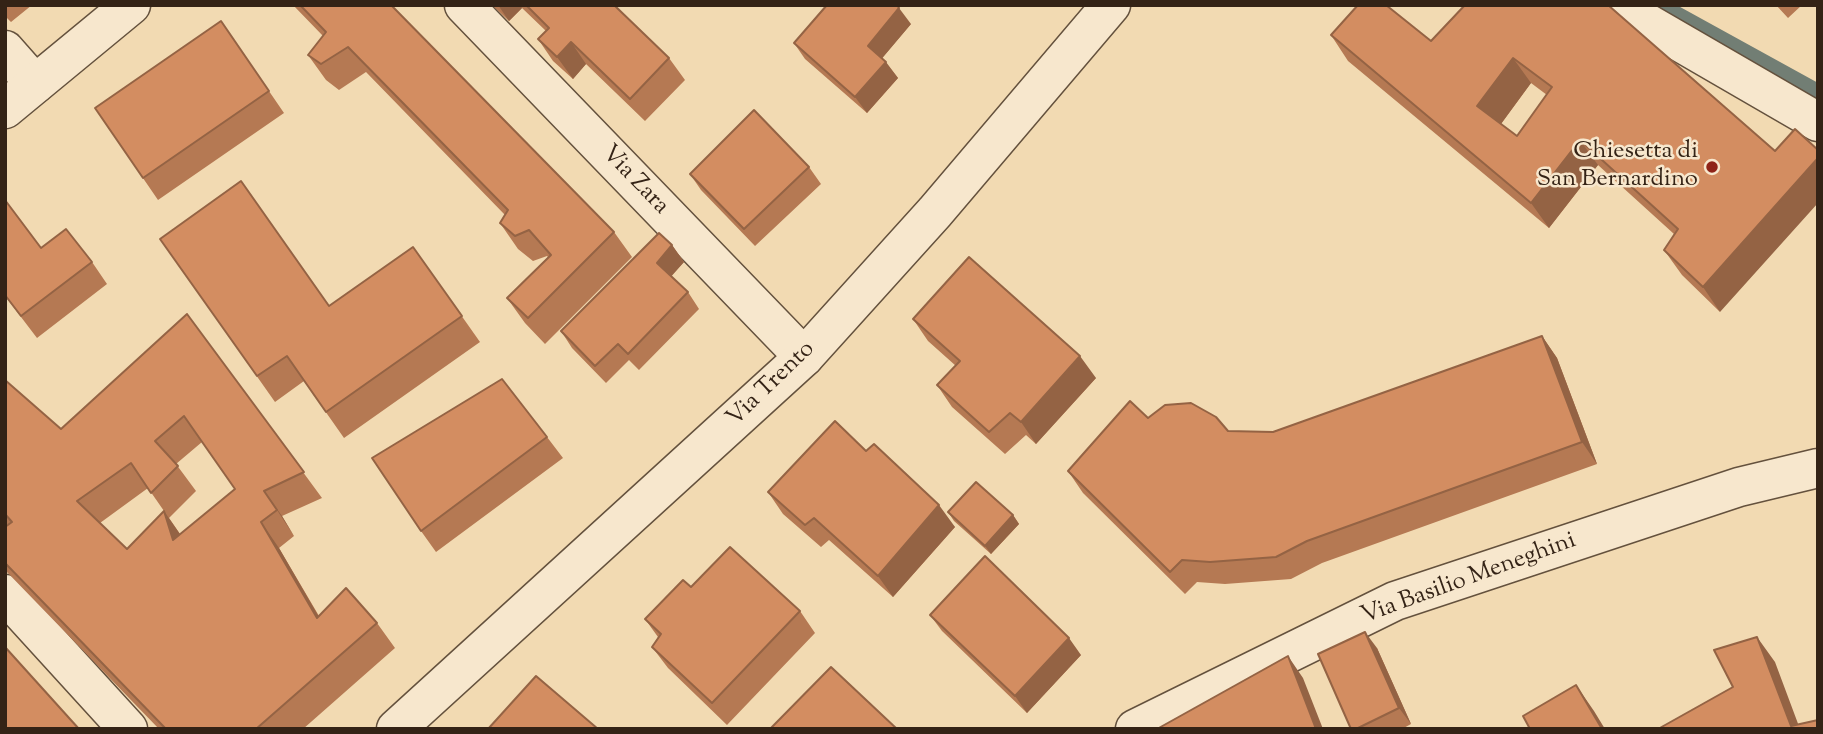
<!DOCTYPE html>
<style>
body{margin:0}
#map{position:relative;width:1823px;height:734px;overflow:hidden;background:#f2dab2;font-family:"Sorts Mill Goudy",serif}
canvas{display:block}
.frame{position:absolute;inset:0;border:7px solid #342316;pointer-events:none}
</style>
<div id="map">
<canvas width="1823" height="734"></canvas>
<div class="frame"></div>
</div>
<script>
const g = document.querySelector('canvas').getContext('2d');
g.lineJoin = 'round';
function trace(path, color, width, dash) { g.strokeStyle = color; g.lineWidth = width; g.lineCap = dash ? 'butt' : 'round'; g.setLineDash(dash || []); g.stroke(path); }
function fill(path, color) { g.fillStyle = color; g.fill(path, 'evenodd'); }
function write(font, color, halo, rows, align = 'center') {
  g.font = font + ' "Sorts Mill Goudy",serif'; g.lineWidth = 5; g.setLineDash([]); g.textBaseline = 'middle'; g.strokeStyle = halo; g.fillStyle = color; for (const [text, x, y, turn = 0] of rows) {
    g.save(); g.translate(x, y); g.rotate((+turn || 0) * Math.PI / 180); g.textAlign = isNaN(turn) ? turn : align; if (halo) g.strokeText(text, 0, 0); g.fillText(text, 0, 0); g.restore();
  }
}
const stream = new Path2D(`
 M 1662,5 L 1818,91`);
const minor = new Path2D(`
 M 464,5 L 804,357
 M 1616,5 L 1818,122
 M 5,50 L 35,84
 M 5,594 L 128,729
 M 1135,729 L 1395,601 L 1739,487 L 1818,468`);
const tertiary = new Path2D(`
 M 5,109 L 131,5
 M 396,729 L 804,357 L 935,212 L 1111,5`);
const wall = new Path2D(`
 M 5,5 L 32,5 L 11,22 L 5,16 Z
 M 293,5 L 391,5 L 614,232 L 632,257 L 545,344 L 525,323 L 507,298 L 548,257 L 547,256 L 533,261 L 518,249 L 500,223 L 505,215 L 366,72 L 339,90 L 326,80 L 308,55 L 323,36 Z
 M 492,5 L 614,5 L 669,58 L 685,80 L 645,121 L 586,64 L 573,79 L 553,61 L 538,39 L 546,31 L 522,8 L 509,21 Z
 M 1608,5 L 1720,312 L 1682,275 L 1664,250 L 1674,234 L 1598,165 L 1549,228 L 1348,61 L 1331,35 L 1431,41 ZM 1531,83 L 1547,95 L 1517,136 L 1501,124 Z
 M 1776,5 L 1802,5 L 1788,18 Z
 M 221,21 L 284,113 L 158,200 L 95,108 Z
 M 911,24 L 882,58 L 898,78 L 867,113 L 805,59 L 794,43 Z
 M 809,167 L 821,184 L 755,246 L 701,190 L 690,174 Z
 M 5,200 L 41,248 L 92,262 L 107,284 L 37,338 L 5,296 Z
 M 160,239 L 329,306 L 413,247 L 480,342 L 344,438 L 304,381 L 275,402 Z
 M 672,245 L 684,262 L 671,276 L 688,292 L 699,309 L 639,370 L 629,360 L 606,383 L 572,348 L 561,331 Z
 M 187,314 L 322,498 L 282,516 L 294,536 L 279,548 L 319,616 L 377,623 L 395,648 L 303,729 L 159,729 L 5,570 L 5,527 L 8,525 L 5,522 L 5,380 L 61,429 ZM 202,442 L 235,489 L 180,534 L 169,518 L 196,491 L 176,464 ZM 148,488 L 164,511 L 127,549 L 100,523 Z
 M 913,319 L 1096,378 L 1036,444 L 1026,435 L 1005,454 L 952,407 L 937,385 L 956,366 L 928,341 Z
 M 1542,336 L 1557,358 L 1597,464 L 1322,563 L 1291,579 L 1225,584 L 1197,582 L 1185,594 L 1083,493 L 1068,471 L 1148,418 L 1228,431 L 1273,432 Z
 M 547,437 L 563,458 L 436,552 L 421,531 Z
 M 866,451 L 955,527 L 893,597 L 829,540 L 821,547 L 783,514 L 768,492 Z
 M 948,512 L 1013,515 L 1019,524 L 991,554 L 954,521 Z
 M 800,611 L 815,633 L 727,725 L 668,668 L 652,647 L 658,637 L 645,619 Z
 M 930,615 L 1081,655 L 1027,713 L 942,631 Z
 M 1377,648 L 1411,724 L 1402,729 L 1351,729 Z`);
const shadedWall = new Path2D(`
 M 498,5 L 520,5 L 522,8 L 509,21 Z
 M 899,8 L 911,24 L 879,62 L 868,46 Z
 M 571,42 L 586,64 L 573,79 L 557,57 Z
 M 1513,58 L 1531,83 L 1495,132 L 1477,106 Z
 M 886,62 L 898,78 L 867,113 L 855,97 Z
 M 1580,140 L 1598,165 L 1549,228 L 1531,203 Z
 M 1818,158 L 1818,203 L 1720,312 L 1703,287 Z
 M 672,245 L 684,262 L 669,279 L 657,263 Z
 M 1542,336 L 1557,358 L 1597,464 L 1582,442 Z
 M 1080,356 L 1096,378 L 1036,444 L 1021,422 Z
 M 264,491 L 282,516 L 294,536 L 277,510 Z
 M 939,505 L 955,527 L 893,597 L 878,576 Z
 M 164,511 L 182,537 L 173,540 Z
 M 1013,515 L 1019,524 L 991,554 L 985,546 Z
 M 261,522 L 279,548 L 334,643 L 317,618 Z
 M 1365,632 L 1377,648 L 1411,724 L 1399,708 Z
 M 1757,637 L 1775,662 L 1800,729 L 1791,726 Z
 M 1069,638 L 1081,655 L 1027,713 L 1015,696 Z
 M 1288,656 L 1303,678 L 1323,729 L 1316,729 Z
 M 1576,685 L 1594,711 L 1605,729 L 1602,729 Z`);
const building = new Path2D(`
 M 300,5 L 391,5 L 614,232 L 528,318 L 507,298 L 551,255 L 529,230 L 515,236 L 500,223 L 508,210 L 348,47 L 321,64 L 308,55 L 326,32 Z
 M 526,5 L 614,5 L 669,58 L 630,99 L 571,42 L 557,57 L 538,39 L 549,28 Z
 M 827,5 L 897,5 L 899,8 L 868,46 L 886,62 L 855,97 L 794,43 Z
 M 1358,5 L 1386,5 L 1431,41 L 1465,5 L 1608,5 L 1775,151 L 1795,129 L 1818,150 L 1818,158 L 1703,287 L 1664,250 L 1678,229 L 1580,140 L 1531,203 L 1331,35 ZM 1513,58 L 1552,87 L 1517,136 L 1477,106 Z
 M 221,21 L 269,91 L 143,178 L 95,108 Z
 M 754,110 L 809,167 L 744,229 L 690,174 Z
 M 241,181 L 329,306 L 413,247 L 462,316 L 326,412 L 287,356 L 257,376 L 160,239 Z
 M 5,200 L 41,248 L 66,229 L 92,262 L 21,316 L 5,295 Z
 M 659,233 L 672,245 L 657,263 L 688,292 L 628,354 L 618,344 L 595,366 L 561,331 Z
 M 969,257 L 1080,356 L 1021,422 L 1010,413 L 989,432 L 937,385 L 960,361 L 913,319 Z
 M 187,314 L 304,472 L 264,491 L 277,510 L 261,522 L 317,618 L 346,588 L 377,623 L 256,729 L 166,729 L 5,563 L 5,527 L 12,522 L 5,514 L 5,380 L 61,429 ZM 184,416 L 235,489 L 173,540 L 164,511 L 127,549 L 77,501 L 131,463 L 151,493 L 178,466 L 155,441 Z
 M 1542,336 L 1582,442 L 1307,541 L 1276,557 L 1210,562 L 1182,560 L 1170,572 L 1068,471 L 1130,401 L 1148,418 L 1165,405 L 1191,403 L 1216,417 L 1228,431 L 1273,432 Z
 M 502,379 L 547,437 L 421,531 L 372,458 Z
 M 835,421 L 866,451 L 874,444 L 939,505 L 878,576 L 814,518 L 805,525 L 768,492 Z
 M 976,482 L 1013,515 L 985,546 L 948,512 Z
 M 730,547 L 800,611 L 712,703 L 652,647 L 661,634 L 645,619 L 683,580 L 691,587 Z
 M 985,556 L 1069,638 L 1015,696 L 930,615 Z
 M 1365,632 L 1399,708 L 1356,729 L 1351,729 L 1318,654 Z
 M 1757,637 L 1791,726 L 1818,720 L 1818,729 L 1658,729 L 1733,687 L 1714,650 Z
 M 5,647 L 79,729 L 5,729 Z
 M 1288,656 L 1316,729 L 1157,729 Z
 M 831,667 L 897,729 L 770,729 Z
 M 536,676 L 598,729 L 488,729 Z
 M 1576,685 L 1602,729 L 1530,729 L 1523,716 Z`);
const markers = [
 [1712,167,7,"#8f2418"]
];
const poiNames = [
 ["Chiesetta di",1698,153],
 ["San Bernardino",1698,181]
];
const streetNames = [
 ["Via Zara",634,181,46],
 ["Via Trento",772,385,-44],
 ["Via Basilio Meneghini",1469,580,-20]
];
trace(stream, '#727e74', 14);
trace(minor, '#64513d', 41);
trace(tertiary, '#64513d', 41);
trace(minor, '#f7e7cd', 38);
trace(tertiary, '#f7e7cd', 38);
fill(wall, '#b57953');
fill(shadedWall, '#946344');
fill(building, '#d38d61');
trace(building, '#946344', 2);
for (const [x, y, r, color] of markers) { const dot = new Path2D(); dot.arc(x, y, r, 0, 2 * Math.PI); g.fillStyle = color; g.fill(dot); trace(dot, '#f7e7cd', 2.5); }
write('24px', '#342316', '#f7e7cd', poiNames, 'right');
write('24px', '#342316', '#f7e7cd', streetNames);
</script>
